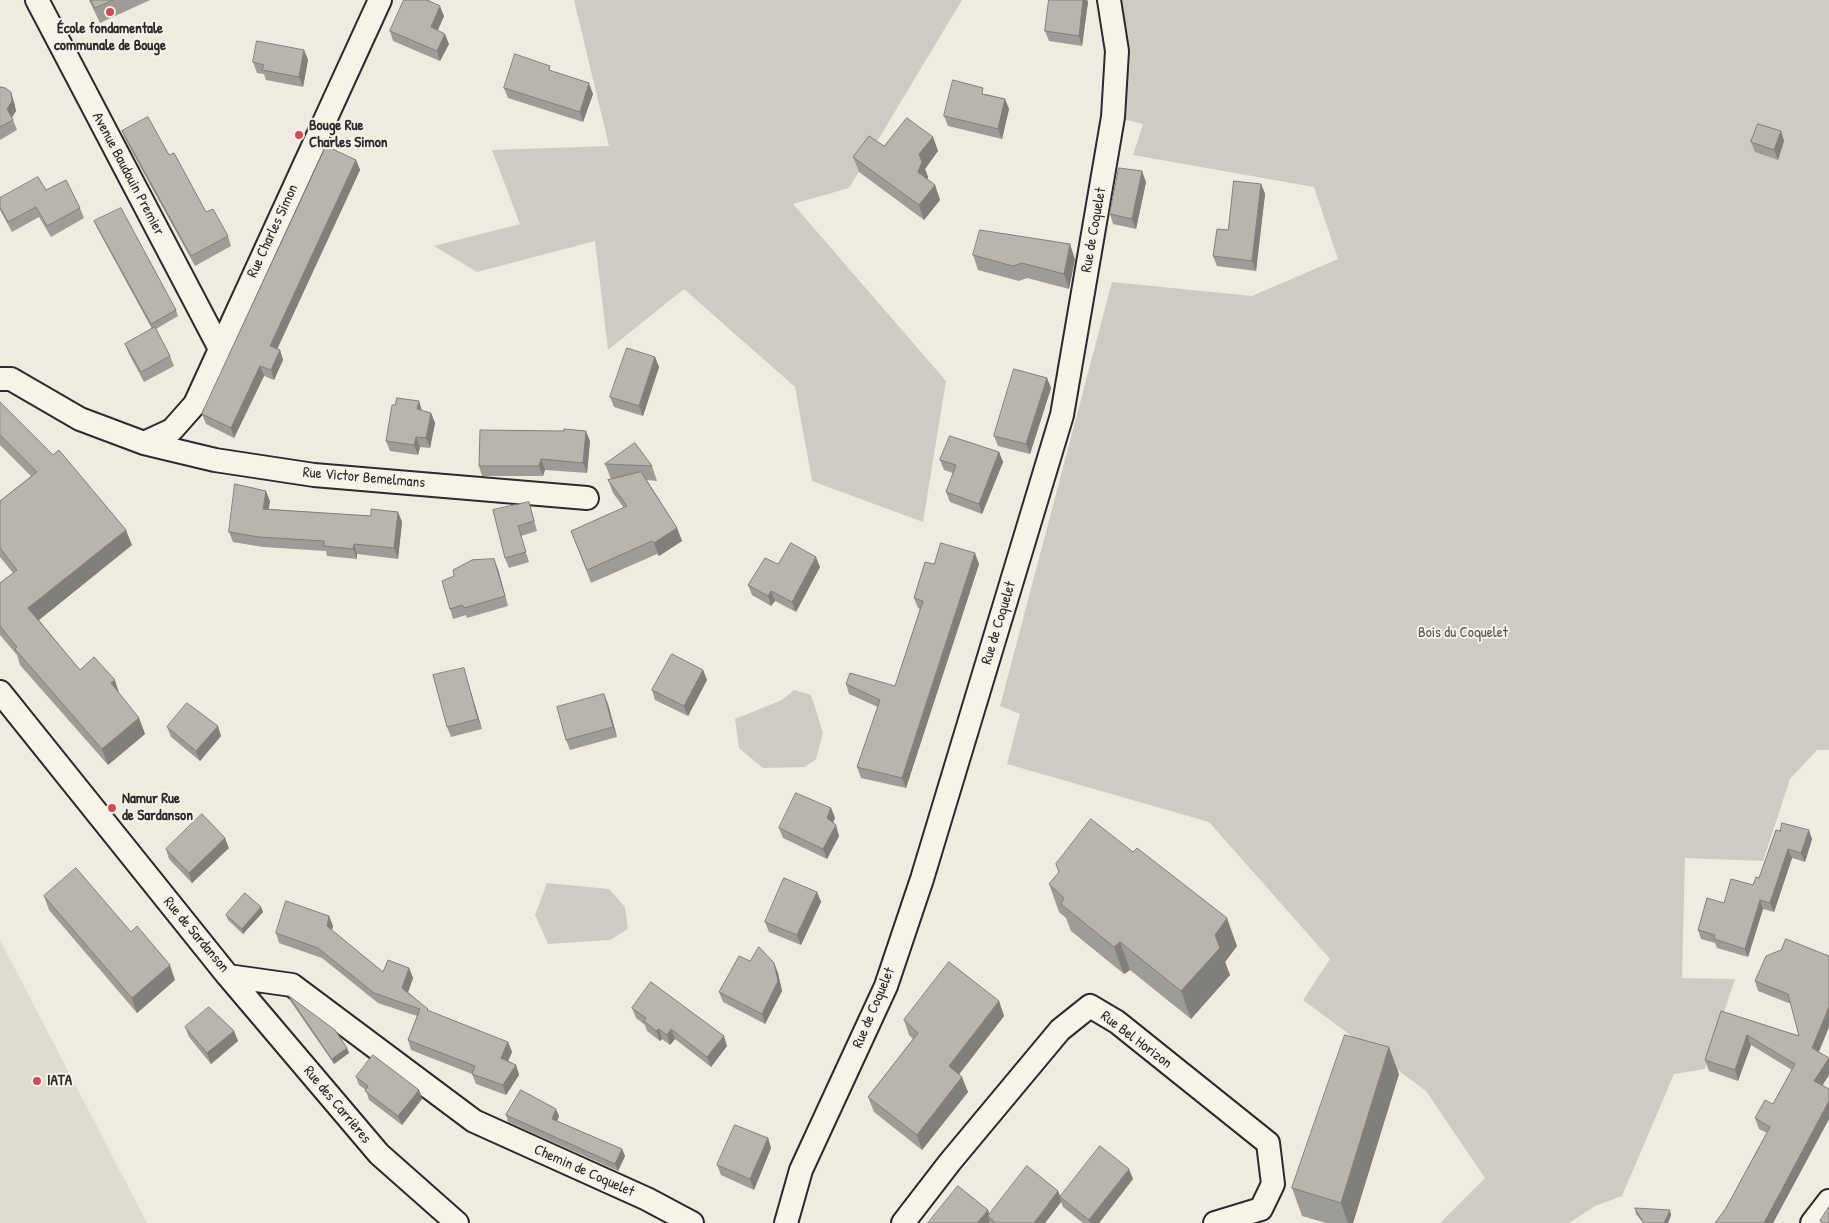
<!DOCTYPE html>
<meta charset="utf-8">
<style>
body{margin:0}
canvas{display:block;background:#efebe0}
</style>
<canvas width="1829" height="1223"></canvas>
<script>
const g = document.querySelector('canvas').getContext('2d');
g.lineJoin = 'round';
function fill(path, color) { g.fillStyle = color; g.fill(path, 'evenodd'); }
function trace(path, color, width, dash) { g.strokeStyle = color; g.lineWidth = width; g.lineCap = dash ? 'butt' : 'round'; g.setLineDash(dash || []); g.stroke(path); }
function write(font, color, halo, rows, align = 'center') {
  g.font = font + ' "Patrick Hand",sans-serif'; g.lineWidth = 4; g.setLineDash([]); g.textBaseline = 'middle'; g.strokeStyle = halo; g.fillStyle = color; for (const [text, x, y, turn = 0] of rows) {
    g.save(); g.translate(x, y); g.rotate((+turn || 0) * Math.PI / 180); g.textAlign = isNaN(turn) ? turn : align; if (halo) g.strokeText(text, 0, 0); g.fillText(text, 0, 0); g.restore();
  }
}
const built = new Path2D(`
 M 0,940 L 147,1223 L 0,1223 Z`);
const green = new Path2D(`
 M 574,0 L 962,0 L 849,188 L 793,204 L 946,381 L 923,522 L 812,481 L 795,387 L 684,289 L 608,350 L 595,241 L 477,272 L 434,246 L 520,224 L 492,150 L 609,146 Z
 M 1109,0 L 1829,0 L 1829,750 L 1817,750 L 1790,779 L 1763,861 L 1685,858 L 1682,978 L 1735,979 L 1705,1069 L 1674,1074 L 1622,1196 L 1595,1206 L 1569,1223 L 1440,1223 L 1485,1178 L 1426,1091 L 1303,1000 L 1330,959 L 1209,822 L 1007,764 L 1020,714 L 1000,706 L 1112,282 L 1252,296 L 1338,259 L 1314,187 L 1133,155 L 1143,124 L 1113,117 Z
 M 794,690 L 811,695 L 823,733 L 816,759 L 805,767 L 763,768 L 739,748 L 735,719 L 782,700 Z
 M 547,883 L 609,889 L 625,907 L 628,929 L 610,940 L 548,944 L 535,915 Z`);
const street = new Path2D(`
 M 37,0 L 219,347
 M 0,379 L 11,379 L 80,419 L 144,443 L 215,460 L 314,475 L 587,498
 M 144,443 L 172,430 L 195,404 L 380,0
 M 0,692 L 228,976 L 379,1154 L 457,1223
 M 228,976 L 292,985 L 474,1121 L 647,1199 L 692,1223
 M 786,1223 L 801,1170 L 886,986 L 922,879 L 1062,415 L 1113,117 L 1117,51 L 1109,0
 M 903,1223 L 950,1162 L 1060,1030 L 1090,1006 L 1117,1022 L 1268,1143 L 1273,1184 L 1261,1209 L 1215,1223
 M 1812,1223 L 1829,1201`);
const wall = new Path2D(`
 M 89,0 L 150,0 L 100,23 Z
 M 1049,0 L 1087,0 L 1088,2 L 1082,46 L 1049,41 L 1045,31 Z
 M 444,16 L 437,30 L 449,44 L 440,61 L 393,41 L 390,31 Z
 M 304,50 L 308,60 L 303,87 L 266,80 L 264,74 L 257,73 L 253,62 Z
 M 552,71 L 593,94 L 583,122 L 508,98 L 504,88 Z
 M 0,87 L 14,102 L 16,111 L 12,117 L 17,130 L 0,140 Z
 M 986,94 L 1005,99 L 1009,109 L 1002,139 L 948,126 L 944,116 Z
 M 122,131 L 169,155 L 206,212 L 228,236 L 231,246 L 195,266 L 126,141 Z
 M 1781,131 L 1784,141 L 1778,160 L 1755,152 L 1751,142 Z
 M 933,137 L 938,151 L 925,169 L 928,177 L 927,179 L 935,185 L 940,200 L 924,220 L 859,172 L 853,157 L 884,146 Z
 M 356,160 L 360,170 L 277,349 L 280,350 L 283,360 L 274,380 L 264,376 L 234,438 L 206,424 L 202,414 Z
 M 1146,182 L 1136,229 L 1113,224 L 1110,214 Z
 M 1261,184 L 1265,194 L 1256,271 L 1217,266 L 1213,256 L 1228,230 Z
 M 46,190 L 80,208 L 84,218 L 51,237 L 39,217 L 12,232 L 0,210 L 0,207 Z
 M 94,221 L 176,310 L 178,316 L 156,329 L 170,356 L 174,366 L 144,382 L 129,354 L 125,344 L 152,329 L 97,228 Z
 M 973,255 L 1075,259 L 1069,289 L 1027,278 L 1019,281 L 978,270 Z
 M 655,357 L 659,367 L 643,416 L 614,407 L 610,397 Z
 M 1047,378 L 1051,388 L 1030,454 L 998,446 L 994,436 Z
 M 0,402 L 132,545 L 39,620 L 80,670 L 120,695 L 139,718 L 145,734 L 108,765 L 20,665 L 17,655 L 0,635 L 0,583 L 13,573 L 0,557 L 0,501 L 31,476 L 0,445 Z
 M 422,411 L 431,413 L 435,423 L 430,448 L 420,447 L 418,455 L 390,451 L 386,441 Z
 M 564,431 L 590,441 L 587,473 L 545,470 L 543,476 L 482,476 L 479,466 Z
 M 999,452 L 1003,462 L 982,514 L 950,502 L 946,492 L 953,473 L 944,470 L 940,460 Z
 M 605,464 L 652,466 L 657,481 L 647,480 L 677,528 L 682,541 L 659,556 L 657,554 L 591,583 L 571,531 L 624,508 L 613,493 L 608,480 L 611,479 Z
 M 270,501 L 268,509 L 371,516 L 398,512 L 402,522 L 398,559 L 357,554 L 357,559 L 327,556 L 326,551 L 263,547 L 233,542 L 229,532 Z
 M 493,510 L 532,512 L 537,531 L 521,536 L 529,562 L 509,568 L 505,558 Z
 M 778,564 L 820,567 L 796,612 L 775,601 L 771,606 L 752,595 L 748,585 Z
 M 934,564 L 979,564 L 906,788 L 861,778 L 857,767 L 878,707 L 849,694 L 846,684 L 895,686 L 920,609 L 918,608 L 914,598 Z
 M 498,569 L 508,606 L 467,618 L 466,615 L 453,619 L 450,609 Z
 M 703,670 L 707,680 L 688,716 L 655,700 L 652,690 Z
 M 467,679 L 482,729 L 451,737 L 447,727 Z
 M 608,704 L 617,737 L 570,750 L 566,740 Z
 M 167,727 L 221,736 L 200,761 L 171,737 Z
 M 831,808 L 835,818 L 833,823 L 839,836 L 827,859 L 783,838 L 779,828 Z
 M 1776,830 L 1812,839 L 1805,862 L 1792,858 L 1774,912 L 1763,909 L 1748,957 L 1717,948 L 1715,943 L 1701,939 L 1698,930 L 1753,885 L 1759,878 Z
 M 229,848 L 192,883 L 169,859 L 166,849 Z
 M 1049,884 L 1237,946 L 1225,962 L 1230,975 L 1191,1019 L 1130,970 L 1124,974 L 1071,931 L 1066,918 L 1059,912 Z
 M 817,892 L 821,902 L 801,945 L 769,932 L 765,922 Z
 M 44,896 L 131,932 L 175,980 L 137,1013 L 49,910 Z
 M 261,907 L 263,912 L 243,934 L 228,920 L 226,915 Z
 M 329,916 L 333,926 L 332,930 L 383,972 L 409,968 L 413,978 L 408,992 L 429,1011 L 508,1042 L 512,1052 L 508,1061 L 516,1065 L 519,1075 L 506,1095 L 476,1084 L 472,1074 L 411,1050 L 408,1040 L 417,1016 L 378,1003 L 322,958 L 279,943 L 276,933 Z
 M 1829,956 L 1829,1027 L 1819,1052 L 1829,1058 L 1829,1075 L 1822,1086 L 1829,1089 L 1829,1119 L 1773,1223 L 1726,1208 L 1767,1133 L 1759,1129 L 1755,1118 L 1773,1104 L 1792,1070 L 1751,1045 L 1738,1081 L 1709,1071 L 1705,1060 L 1721,1011 L 1799,1036 L 1791,1004 L 1758,991 L 1755,981 Z
 M 750,961 L 774,963 L 778,973 L 782,991 L 765,1024 L 723,1002 L 719,992 Z
 M 289,996 L 347,1048 L 349,1053 L 334,1064 L 291,1002 Z
 M 999,1001 L 1004,1016 L 959,1074 L 968,1092 L 922,1150 L 874,1112 L 868,1097 L 913,1039 L 909,1035 L 904,1020 Z
 M 632,1008 L 727,1046 L 711,1067 L 675,1039 L 670,1045 L 662,1039 L 660,1041 L 647,1031 L 645,1025 L 636,1018 Z
 M 185,1027 L 234,1031 L 238,1041 L 211,1064 L 189,1037 Z
 M 1399,1074 L 1353,1223 L 1326,1223 L 1302,1216 L 1292,1188 Z
 M 356,1077 L 419,1090 L 422,1099 L 402,1125 L 369,1100 L 366,1090 L 359,1085 Z
 M 506,1115 L 559,1116 L 557,1121 L 622,1149 L 625,1156 L 618,1171 L 508,1122 Z
 M 768,1138 L 771,1148 L 754,1190 L 721,1175 L 717,1165 Z
 M 1133,1179 L 1099,1223 L 1083,1223 L 1063,1207 L 1061,1202 L 1045,1223 L 991,1223 L 990,1222 L 989,1223 L 928,1223 L 988,1210 L 989,1215 L 1058,1191 L 1060,1196 Z
 M 1635,1208 L 1671,1215 L 1668,1223 L 1643,1223 L 1636,1214 Z`);
const shadedWall = new Path2D(`
 M 1083,0 L 1087,0 L 1088,2 L 1082,46 L 1079,36 Z
 M 440,6 L 444,16 L 435,37 L 431,27 Z
 M 445,34 L 449,44 L 440,61 L 437,51 Z
 M 304,50 L 308,60 L 303,87 L 299,77 Z
 M 589,83 L 593,94 L 583,122 L 580,112 Z
 M 11,92 L 14,102 L 16,111 L 11,119 L 7,109 Z
 M 1005,99 L 1009,109 L 1002,139 L 998,129 Z
 M 1781,131 L 1784,141 L 1778,160 L 1774,150 Z
 M 933,137 L 938,151 L 925,169 L 928,177 L 924,186 L 918,172 L 919,154 Z
 M 356,160 L 360,170 L 274,356 L 270,346 Z
 M 1142,171 L 1146,182 L 1136,229 L 1132,219 Z
 M 1261,184 L 1265,194 L 1256,271 L 1252,261 Z
 M 935,185 L 940,200 L 924,220 L 919,205 Z
 M 1070,244 L 1075,259 L 1069,289 L 1064,274 Z
 M 280,350 L 283,360 L 274,380 L 271,370 Z
 M 655,357 L 659,367 L 643,416 L 639,406 Z
 M 260,366 L 264,376 L 234,438 L 231,428 Z
 M 1047,378 L 1051,388 L 1030,454 L 1026,444 Z
 M 419,401 L 422,411 L 417,409 Z
 M 431,413 L 435,423 L 430,448 L 426,438 Z
 M 586,431 L 590,441 L 587,473 L 583,463 Z
 M 416,437 L 420,447 L 418,455 L 414,445 Z
 M 999,452 L 1003,462 L 982,514 L 979,504 Z
 M 541,459 L 545,470 L 543,476 L 539,466 Z
 M 266,491 L 270,501 L 267,519 L 263,509 Z
 M 398,512 L 402,522 L 398,559 L 394,548 Z
 M 677,528 L 682,541 L 659,556 L 654,543 Z
 M 126,530 L 132,545 L 34,624 L 28,608 Z
 M 354,544 L 357,554 L 357,559 L 353,549 Z
 M 975,553 L 979,564 L 906,788 L 902,778 Z
 M 816,557 L 820,567 L 796,612 L 792,602 Z
 M 494,559 L 498,569 L 508,606 L 505,596 Z
 M 771,591 L 775,601 L 771,606 L 768,596 Z
 M 464,668 L 467,679 L 482,729 L 478,719 Z
 M 703,670 L 707,680 L 688,716 L 684,706 Z
 M 115,680 L 120,696 L 111,683 Z
 M 604,694 L 608,704 L 617,737 L 613,727 Z
 M 139,718 L 145,734 L 108,765 L 102,749 Z
 M 218,726 L 221,736 L 200,761 L 196,751 Z
 M 831,808 L 835,818 L 830,828 L 827,818 Z
 M 836,825 L 839,836 L 827,859 L 823,849 Z
 M 1809,830 L 1812,839 L 1805,862 L 1801,853 Z
 M 225,838 L 229,848 L 192,883 L 189,873 Z
 M 1788,849 L 1792,858 L 1774,912 L 1770,903 Z
 M 817,892 L 821,902 L 801,945 L 797,935 Z
 M 1760,900 L 1763,909 L 1748,957 L 1745,949 Z
 M 261,907 L 263,912 L 243,934 L 242,929 Z
 M 329,916 L 333,926 L 330,936 L 327,926 Z
 M 1227,918 L 1237,946 L 1225,962 L 1230,975 L 1191,1019 L 1181,991 L 1215,935 Z
 M 1120,942 L 1130,970 L 1124,974 L 1114,947 Z
 M 774,963 L 778,973 L 782,991 L 765,1024 L 762,1014 Z
 M 170,965 L 175,980 L 137,1013 L 132,998 Z
 M 409,968 L 413,978 L 406,998 L 402,988 Z
 M 999,1001 L 1004,1016 L 954,1081 L 949,1066 Z
 M 1829,1007 L 1829,1027 L 1816,1058 L 1812,1048 Z
 M 659,1029 L 662,1039 L 660,1041 L 656,1031 Z
 M 671,1029 L 675,1039 L 670,1045 L 667,1035 Z
 M 234,1031 L 238,1041 L 211,1064 L 207,1053 Z
 M 1747,1035 L 1751,1045 L 1738,1081 L 1735,1070 Z
 M 724,1036 L 727,1046 L 711,1067 L 707,1057 Z
 M 508,1042 L 512,1052 L 505,1068 L 501,1058 Z
 M 1389,1047 L 1399,1074 L 1353,1223 L 1348,1223 L 1341,1203 Z
 M 347,1048 L 349,1053 L 334,1064 L 332,1059 Z
 M 1829,1058 L 1829,1075 L 1818,1092 L 1814,1081 Z
 M 516,1065 L 519,1075 L 506,1095 L 503,1085 Z
 M 962,1077 L 968,1092 L 922,1150 L 917,1135 Z
 M 419,1090 L 422,1099 L 402,1125 L 398,1116 Z
 M 1829,1101 L 1829,1119 L 1773,1223 L 1764,1223 Z
 M 556,1109 L 559,1116 L 555,1126 L 552,1119 Z
 M 768,1138 L 771,1148 L 754,1190 L 750,1179 Z
 M 622,1149 L 625,1156 L 618,1171 L 615,1164 Z
 M 1129,1169 L 1133,1179 L 1099,1223 L 1090,1223 L 1089,1220 Z
 M 1058,1191 L 1061,1198 L 1060,1197 L 1061,1202 L 1045,1223 L 1034,1223 Z
 M 988,1210 L 990,1218 L 988,1216 L 990,1222 L 989,1223 L 977,1223 Z
 M 1670,1210 L 1671,1215 L 1668,1223 L 1664,1223 Z`);
const building = new Path2D(`
 M 91,0 L 113,0 L 95,8 Z
 M 404,0 L 427,0 L 440,6 L 431,27 L 445,34 L 437,51 L 390,31 Z
 M 1049,0 L 1083,0 L 1079,36 L 1045,31 Z
 M 257,41 L 304,50 L 299,77 L 262,70 L 264,65 L 253,62 Z
 M 515,54 L 550,66 L 549,70 L 589,83 L 580,112 L 504,88 Z
 M 953,80 L 983,88 L 982,94 L 1005,99 L 998,129 L 944,116 Z
 M 0,87 L 5,88 L 11,92 L 12,101 L 7,109 L 13,120 L 0,127 Z
 M 148,117 L 169,155 L 174,153 L 206,212 L 213,209 L 228,236 L 191,256 L 122,131 Z
 M 907,118 L 933,137 L 919,154 L 922,162 L 918,172 L 935,185 L 919,205 L 853,157 L 869,136 L 884,146 Z
 M 1758,124 L 1781,131 L 1774,150 L 1751,142 Z
 M 326,146 L 356,160 L 270,346 L 280,350 L 271,370 L 260,366 L 231,428 L 202,414 Z
 M 1119,168 L 1142,171 L 1132,219 L 1110,214 Z
 M 38,177 L 46,190 L 66,180 L 80,208 L 47,226 L 36,207 L 8,222 L 0,207 L 0,198 Z
 M 1234,181 L 1261,184 L 1252,261 L 1213,256 L 1217,229 L 1228,230 Z
 M 121,208 L 176,310 L 151,324 L 94,221 Z
 M 980,230 L 1070,244 L 1064,274 L 1022,263 L 1013,266 L 973,255 Z
 M 155,327 L 170,356 L 141,372 L 125,344 Z
 M 627,348 L 655,357 L 639,406 L 610,397 Z
 M 1014,369 L 1047,378 L 1026,444 L 994,436 Z
 M 397,398 L 419,401 L 417,409 L 431,413 L 426,438 L 416,437 L 414,445 L 386,441 L 392,405 L 395,405 Z
 M 0,402 L 53,455 L 59,450 L 126,530 L 28,608 L 80,670 L 94,657 L 115,680 L 111,683 L 139,718 L 102,749 L 15,649 L 17,647 L 0,626 L 0,583 L 17,570 L 0,548 L 0,501 L 37,472 L 0,435 Z
 M 564,429 L 586,431 L 583,463 L 541,459 L 539,466 L 479,466 L 480,430 L 564,431 Z
 M 950,436 L 999,452 L 979,504 L 946,492 L 956,465 L 940,460 Z
 M 635,443 L 652,466 L 605,464 Z
 M 641,472 L 677,528 L 654,543 L 652,541 L 587,570 L 571,531 L 627,506 L 608,480 Z
 M 235,484 L 266,491 L 263,509 L 371,516 L 371,509 L 398,512 L 394,548 L 354,544 L 353,549 L 324,546 L 324,541 L 259,537 L 229,532 Z
 M 529,502 L 534,521 L 518,526 L 526,552 L 505,558 L 493,510 Z
 M 791,543 L 816,557 L 792,602 L 771,591 L 768,596 L 748,585 L 765,558 L 778,564 Z
 M 941,543 L 975,553 L 902,778 L 857,767 L 880,700 L 846,684 L 850,673 L 895,686 L 923,601 L 914,598 L 925,562 L 934,564 Z
 M 494,559 L 505,596 L 464,608 L 462,605 L 450,609 L 442,581 L 454,576 L 453,570 L 472,560 Z
 M 672,654 L 703,670 L 684,706 L 652,690 Z
 M 464,668 L 478,719 L 447,727 L 433,675 Z
 M 604,694 L 613,727 L 566,740 L 557,707 Z
 M 187,703 L 218,726 L 196,751 L 167,727 Z
 M 796,793 L 831,808 L 827,818 L 836,825 L 823,849 L 779,828 Z
 M 202,814 L 225,838 L 189,873 L 166,849 Z
 M 1091,819 L 1133,852 L 1137,848 L 1227,918 L 1215,935 L 1220,948 L 1181,991 L 1120,942 L 1114,947 L 1061,904 L 1064,898 L 1049,884 L 1059,872 L 1056,864 Z
 M 1782,823 L 1809,830 L 1801,853 L 1788,849 L 1770,903 L 1760,900 L 1745,949 L 1714,939 L 1715,935 L 1698,930 L 1707,898 L 1724,903 L 1731,879 L 1753,885 L 1756,877 L 1759,878 L 1776,830 L 1780,831 Z
 M 76,868 L 131,932 L 137,926 L 170,965 L 132,998 L 44,896 Z
 M 784,878 L 817,892 L 797,935 L 765,922 Z
 M 245,893 L 261,907 L 242,929 L 226,915 Z
 M 286,901 L 329,916 L 327,926 L 383,972 L 388,960 L 409,968 L 402,988 L 428,1009 L 427,1010 L 508,1042 L 501,1058 L 516,1065 L 503,1085 L 472,1074 L 475,1066 L 408,1040 L 420,1009 L 374,993 L 318,948 L 276,933 Z
 M 1786,939 L 1829,956 L 1829,1007 L 1812,1048 L 1829,1058 L 1814,1081 L 1829,1089 L 1829,1101 L 1764,1223 L 1715,1223 L 1726,1208 L 1770,1127 L 1755,1118 L 1765,1100 L 1773,1104 L 1795,1064 L 1747,1035 L 1735,1070 L 1705,1060 L 1721,1011 L 1799,1036 L 1788,994 L 1755,981 L 1766,956 L 1781,950 Z
 M 759,947 L 774,963 L 778,981 L 762,1014 L 719,992 L 739,956 L 750,961 Z
 M 949,962 L 999,1001 L 949,1066 L 962,1077 L 917,1135 L 868,1097 L 918,1033 L 904,1020 Z
 M 651,982 L 724,1036 L 707,1057 L 671,1029 L 667,1035 L 659,1029 L 656,1031 L 644,1021 L 646,1018 L 632,1008 Z
 M 289,996 L 335,1030 L 347,1048 L 332,1059 Z
 M 209,1007 L 234,1031 L 207,1053 L 185,1027 Z
 M 1345,1035 L 1389,1047 L 1341,1203 L 1292,1188 Z
 M 373,1055 L 419,1090 L 398,1116 L 365,1091 L 368,1086 L 356,1077 Z
 M 521,1090 L 556,1109 L 552,1119 L 622,1149 L 615,1164 L 506,1115 Z
 M 735,1125 L 768,1138 L 750,1179 L 717,1165 Z
 M 1100,1146 L 1129,1169 L 1089,1220 L 1060,1197 Z
 M 1027,1166 L 1058,1191 L 1034,1223 L 996,1223 L 988,1216 Z
 M 958,1186 L 988,1210 L 977,1223 L 928,1223 Z
 M 1829,1207 L 1829,1223 L 1822,1223 L 1822,1222 L 1820,1221 Z
 M 1635,1208 L 1670,1210 L 1664,1223 L 1644,1223 Z`);
const markers = [
 [110,12,5,"#d1495b"],
 [299,135,5,"#d1495b"],
 [112,808,5,"#d1495b"],
 [37,1081,5,"#d1495b"]
];
const poiNames = [
 ["École fondamentale",110,29,"center"],
 ["communale de Bouge",110,46,"center"],
 ["Bouge Rue",309,126],
 ["Charles Simon",309,143],
 ["Namur Rue",122,799],
 ["de Sardanson",122,816],
 ["IATA",47,1081]
];
const streetNames = [
 ["Avenue Baudouin Premier",128,174,62],
 ["Rue de Coquelet",1094,230,-80],
 ["Rue Charles Simon",273,231,-65],
 ["Rue Victor Bemelmans",364,478,5],
 ["Rue de Coquelet",999,623,-73],
 ["Rue de Sardanson",196,935,50],
 ["Rue de Coquelet",874,1008,-67],
 ["Rue Bel Horizon",1136,1040,37],
 ["Rue des Carrières",337,1105,50],
 ["Chemin de Coquelet",584,1171,24]
];
const parkNames = [
 ["Bois du Coquelet",1463,633]
];
fill(built, '#dedbd1');
fill(green, '#cfcbc2');
trace(street, '#2b2b2b', 26);
trace(street, '#f7f3e8', 22);
fill(wall, '#9e9c96');
fill(shadedWall, '#817f7a');
fill(building, '#b8b5ae');
trace(building, '#817f7a', 1);
for (const [x, y, r, color] of markers) { const dot = new Path2D(); dot.arc(x, y, r, 0, 2 * Math.PI); g.fillStyle = color; g.fill(dot); trace(dot, '#f7f3e8', 2); }
write('bold 15px', '#2b2b2b', '#f7f3e8', poiNames, 'left');
write('15px', '#2b2b2b', '#f7f3e8', streetNames);
write('15px', '#545351', '#f7f3e8', parkNames);
</script>
